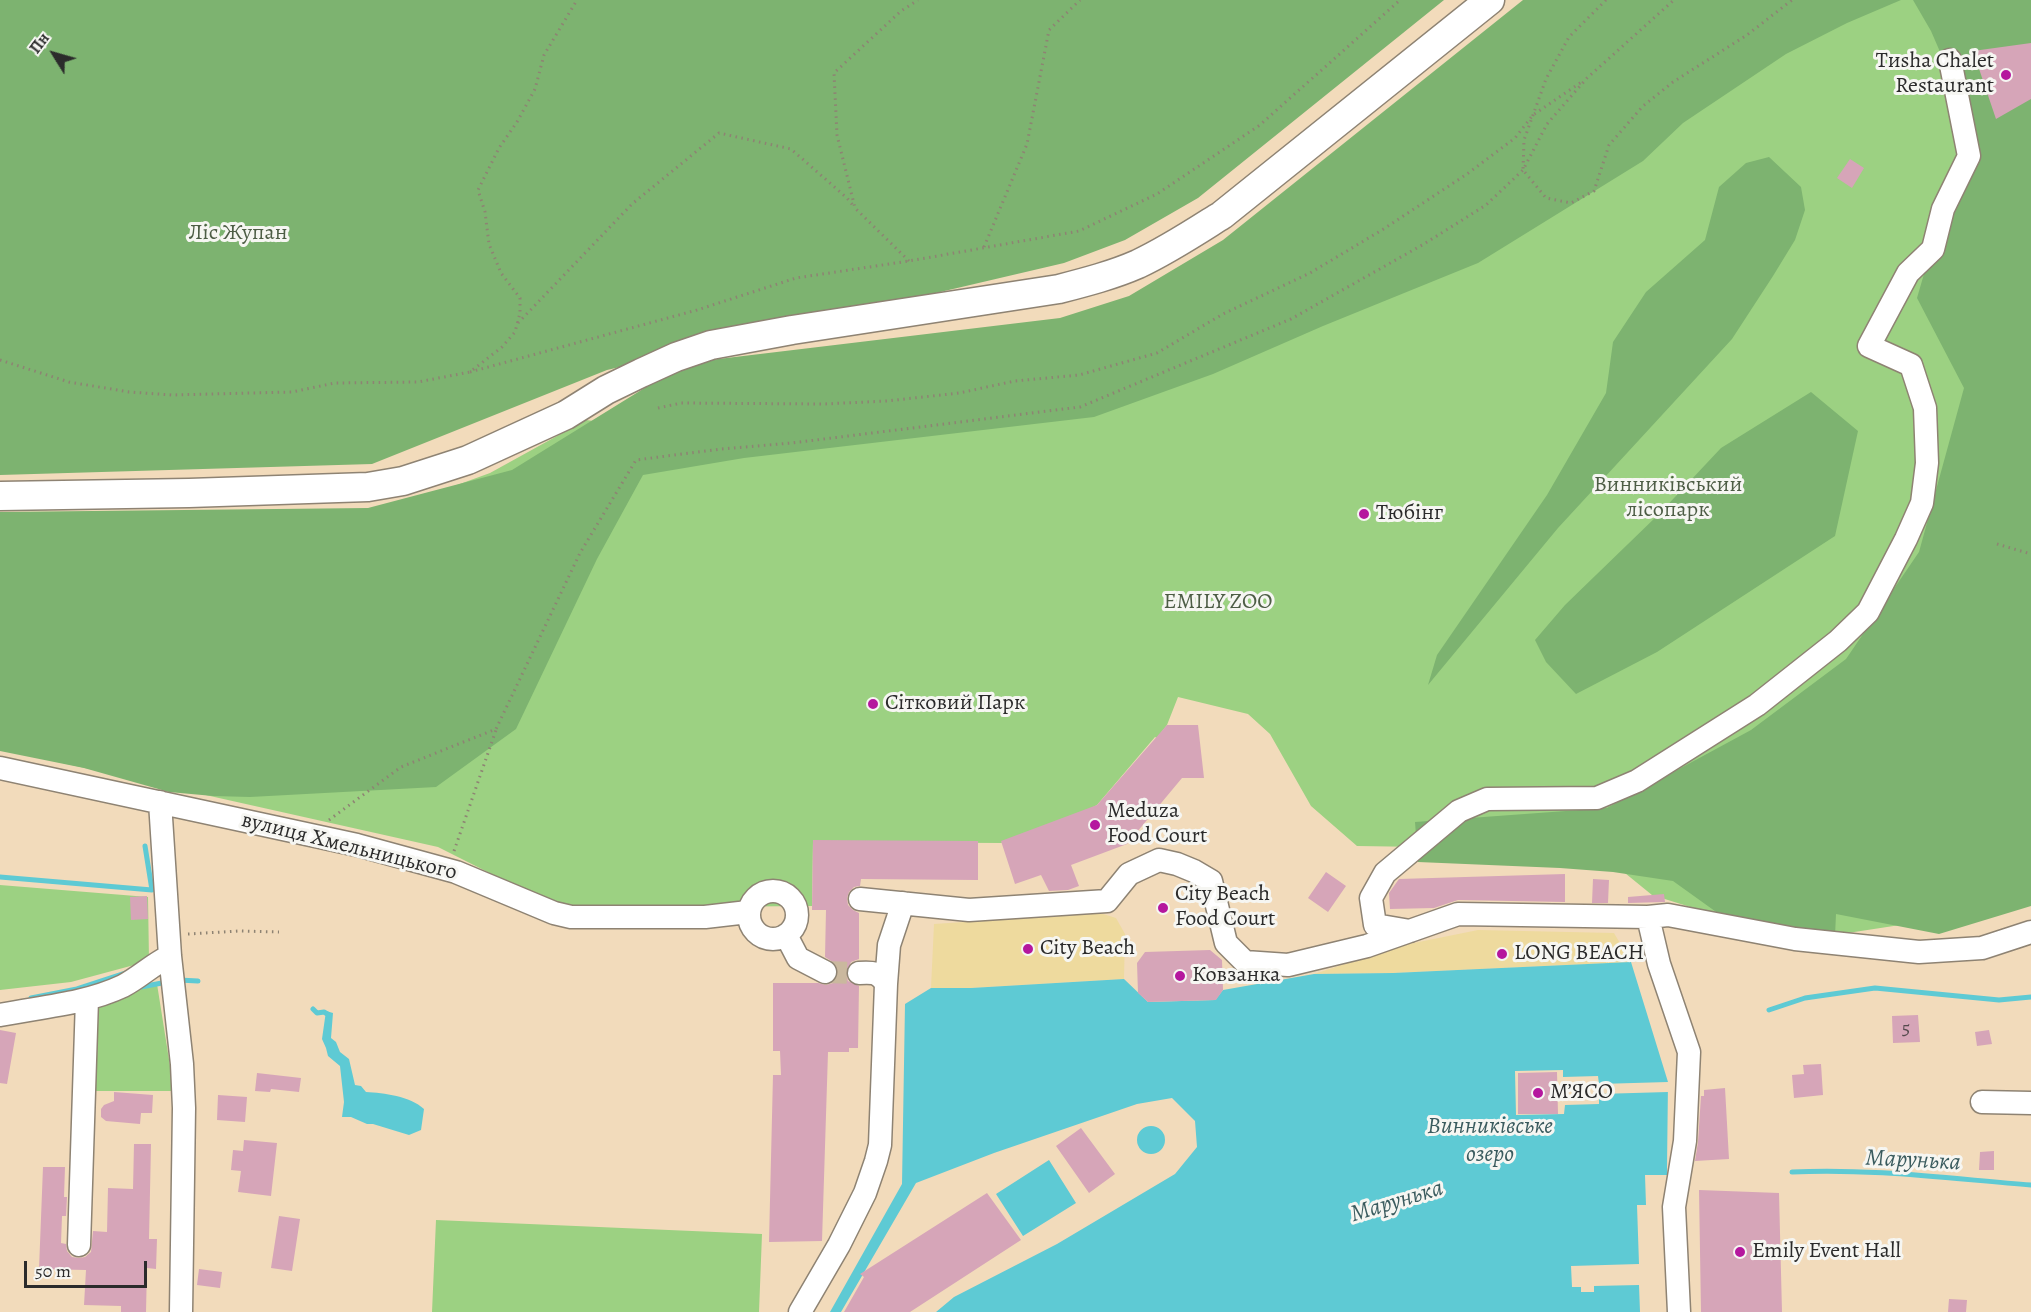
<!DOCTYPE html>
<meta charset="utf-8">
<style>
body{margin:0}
#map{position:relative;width:2031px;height:1312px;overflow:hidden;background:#f2dbbb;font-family:Alegreya,serif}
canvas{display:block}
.north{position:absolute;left:24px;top:24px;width:60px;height:60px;-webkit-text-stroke:4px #f6f6f2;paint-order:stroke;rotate:307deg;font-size:16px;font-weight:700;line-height:24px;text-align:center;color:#2b2b2b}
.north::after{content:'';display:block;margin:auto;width:21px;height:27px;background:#2b2b2b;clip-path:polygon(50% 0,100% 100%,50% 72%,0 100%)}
.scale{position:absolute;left:24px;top:1261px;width:123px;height:27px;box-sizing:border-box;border:3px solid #2b2b2b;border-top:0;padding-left:8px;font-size:18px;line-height:21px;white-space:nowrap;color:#2b2b2b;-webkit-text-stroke:4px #f6f6f2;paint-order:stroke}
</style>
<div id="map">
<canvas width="2031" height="1312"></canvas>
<div class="north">Пн</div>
<div class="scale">50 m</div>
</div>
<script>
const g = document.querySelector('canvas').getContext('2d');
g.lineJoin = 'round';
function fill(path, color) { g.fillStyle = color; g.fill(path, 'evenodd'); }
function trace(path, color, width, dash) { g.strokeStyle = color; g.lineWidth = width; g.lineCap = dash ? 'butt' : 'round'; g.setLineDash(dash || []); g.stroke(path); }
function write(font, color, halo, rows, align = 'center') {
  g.font = font + ' Alegreya,serif'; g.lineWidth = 6; g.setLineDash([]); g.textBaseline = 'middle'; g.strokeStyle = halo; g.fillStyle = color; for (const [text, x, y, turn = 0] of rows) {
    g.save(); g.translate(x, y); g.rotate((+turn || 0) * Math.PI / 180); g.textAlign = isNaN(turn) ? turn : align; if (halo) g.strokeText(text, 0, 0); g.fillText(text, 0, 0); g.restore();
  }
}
const green = new Path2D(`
 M 1691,0 L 2031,0 L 2031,905 L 1815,938 L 1767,931 L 1652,895 L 1604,856 L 1556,849 L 1357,846 L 1311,806 L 1270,734 L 1248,714 L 1178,697 L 1167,725 L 1157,738 L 1155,737 L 1097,805 L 1079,815 L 1001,843 L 813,842 L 812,906 L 559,908 L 438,847 L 0,749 L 383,512 L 490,473 L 586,420 L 624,425 L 956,407 Z
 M 0,885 L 148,897 L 149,961 L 71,982 L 0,990 Z
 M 157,984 L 171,1072 L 171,1091 L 90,1091 L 93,1002 Z
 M 436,1220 L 762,1234 L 759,1312 L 432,1312 Z`);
const forest = new Path2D(`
 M 0,0 L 1444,0 L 1198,198 L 1125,240 L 1064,263 L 607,370 L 372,464 L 0,475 Z
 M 1523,0 L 1901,0 L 1847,23 L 1786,54 L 1683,123 L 1643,161 L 1478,263 L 1323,326 L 1213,374 L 1094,417 L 744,458 L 643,475 L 597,559 L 516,729 L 436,787 L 250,797 L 213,796 L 169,792 L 84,768 L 0,751 L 0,512 L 368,508 L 512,470 L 685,363 L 1060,318 L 1129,296 L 1223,240 Z
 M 1913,0 L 2031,0 L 2031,906 L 1939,934 L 1836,914 L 1835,936 L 1719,914 L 1673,881 L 1613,872 L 1560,868 L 1418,862 L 1415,822 L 1607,808 L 1751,730 L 1846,659 L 1919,552 L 1964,388 L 1917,298 L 1956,164 L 1961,113 L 1954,84 L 1931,31 Z
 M 1769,157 L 1801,187 L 1805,210 L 1795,240 L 1773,276 L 1732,339 L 1558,528 L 1428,685 L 1437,655 L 1547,495 L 1606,393 L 1613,342 L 1646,292 L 1705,240 L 1719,187 L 1746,163 Z
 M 1811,392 L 1858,431 L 1835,536 L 1657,652 L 1576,694 L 1546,662 L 1535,640 L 1565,605 L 1659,514 L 1721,448 Z`);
const sand = new Path2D(`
 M 1100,913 L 1116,918 L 1125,934 L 1124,979 L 971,988 L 931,988 L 934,924 Z
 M 1478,930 L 1614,933 L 1631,962 L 1393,973 L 1314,974 L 1404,945 Z`);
const water = new Path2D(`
 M 1631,962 L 1668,1082 L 1667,1168 L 1671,1312 L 936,1312 L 954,1297 L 1057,1244 L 1175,1174 L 1197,1147 L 1195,1121 L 1172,1098 L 1137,1104 L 994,1153 L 916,1183 L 841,1312 L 830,1312 L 902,1184 L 905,1004 L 931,988 L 971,988 L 1124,979 L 1148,1002 L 1215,1000 L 1223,990 L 1314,974 L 1393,973 Z
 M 326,1011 L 333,1013 L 331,1038 L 336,1042 L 340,1052 L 349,1059 L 355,1085 L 361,1086 L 366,1092 C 384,1093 410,1096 424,1109 L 421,1130 L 409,1135 L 373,1124 L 367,1124 L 351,1117 L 342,1117 L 344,1102 L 340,1066 L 328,1056 L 326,1048 L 322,1039 Z
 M1137 1140a14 14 0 1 1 28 0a14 14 0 1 1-28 0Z
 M 1049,1160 L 1076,1203 L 1023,1236 L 996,1194 Z`);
const pier = new Path2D(`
 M 1563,1070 L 1563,1077 L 1598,1076 L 1599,1084 L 1668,1082 L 1668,1092 L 1599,1094 L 1599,1104 L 1565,1105 L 1564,1114 L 1516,1115 L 1515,1071 Z
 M 1645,1175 L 1667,1175 L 1671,1312 L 1640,1312 L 1639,1285 L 1594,1286 L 1594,1292 L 1581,1292 L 1581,1287 L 1572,1287 L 1571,1266 L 1639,1264 L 1637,1205 L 1646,1205 Z`);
const stream = new Path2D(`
 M 0,877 L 152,890 L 145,846
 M 179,980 L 198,981
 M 141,987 L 167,982
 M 31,998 L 77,989 L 126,973
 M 313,1009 L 317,1013 L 324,1012 L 329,1015
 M 1769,1010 L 1805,998 L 1875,988 L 1999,1000 L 2031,997
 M 1792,1172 C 1870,1168 1953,1179 2031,1185`);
const building = new Path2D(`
 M 2031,43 L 2031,99 L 1996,119 L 1973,51 Z
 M 1850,159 L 1864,168 L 1852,188 L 1837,178 Z
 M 1167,725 L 1198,725 L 1204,778 L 1182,778 L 1127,844 L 1071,865 L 1079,886 L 1068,890 L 1049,891 L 1041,875 L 1015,884 L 1001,841 L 1097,805 Z
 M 813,840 L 978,841 L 978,880 L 861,879 L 860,886 L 854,887 L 849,892 L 847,898 L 848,905 L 853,910 L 859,913 L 859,959 L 851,962 L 846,973 L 848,981 L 859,986 L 858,1048 L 849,1048 L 849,1052 L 828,1052 L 822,1241 L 769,1242 L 773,1075 L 781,1075 L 780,1051 L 773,1051 L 773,983 L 818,983 L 826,985 L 833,983 L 837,979 L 838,972 L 836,964 L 825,957 L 826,910 L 812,910 Z
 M 1326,872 L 1346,886 L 1328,912 L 1308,898 Z
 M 1565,874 L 1565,902 L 1458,900 L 1434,908 L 1390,909 L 1389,893 L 1399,879 Z
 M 1593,879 L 1609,880 L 1608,903 L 1592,903 Z
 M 1664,894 L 1665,902 L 1628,903 L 1628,897 Z
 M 147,896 L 148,919 L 131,920 L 130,897 Z
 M 1210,950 L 1222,960 L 1223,990 L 1216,1000 L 1148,1002 L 1138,993 L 1137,963 L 1145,952 Z
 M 1918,1015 L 1920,1042 L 1893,1043 L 1892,1016 Z
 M 0,1030 L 16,1033 L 7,1084 L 0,1083 Z
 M 1989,1030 L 1992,1044 L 1977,1046 L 1975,1032 Z
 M 1821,1064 L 1823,1095 L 1794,1098 L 1792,1075 L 1804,1074 L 1803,1065 Z
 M 1557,1072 L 1558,1114 L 1518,1114 L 1518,1073 Z
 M 257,1073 L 301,1078 L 299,1092 L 271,1089 L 270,1092 L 255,1091 Z
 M 1725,1088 L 1729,1159 L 1695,1161 L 1698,1142 L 1701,1096 L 1704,1096 L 1704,1090 Z
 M 114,1092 L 153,1095 L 152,1113 L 141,1113 L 140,1124 L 106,1121 L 101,1117 L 101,1109 L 104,1105 L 114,1101 Z
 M 218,1095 L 247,1097 L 245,1122 L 217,1120 Z
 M 1081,1128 L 1115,1174 L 1089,1193 L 1056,1146 Z
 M 244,1140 L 277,1143 L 271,1196 L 238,1192 L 241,1171 L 231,1170 L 233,1150 L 243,1151 Z
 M 134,1144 L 151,1144 L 149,1239 L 157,1239 L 156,1269 L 147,1268 L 146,1312 L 121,1312 L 121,1306 L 84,1305 L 86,1270 L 39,1269 L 43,1167 L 65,1167 L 64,1197 L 67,1197 L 66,1216 L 62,1216 L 61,1243 L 66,1244 L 67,1251 L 72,1257 L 79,1258 L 85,1257 L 91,1252 L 93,1231 L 107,1232 L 108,1188 L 133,1189 Z
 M 1994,1151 L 1994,1170 L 1979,1170 L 1980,1152 Z
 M 1699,1190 L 1779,1193 L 1782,1312 L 1701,1312 Z
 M 987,1193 L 1021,1240 L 910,1312 L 844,1312 L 864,1277 L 860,1274 Z
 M 279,1216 L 300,1219 L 292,1271 L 271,1268 Z
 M 199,1269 L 222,1272 L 220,1288 L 197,1285 Z
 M 1949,1299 L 1967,1300 L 1966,1312 L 1948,1312 Z`);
const minorTunnel = new Path2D(`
 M 825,972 L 859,973`);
const path = new Path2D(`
 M 1606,0 L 1569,37 L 1546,79 L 1524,140 L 1523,170 L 1546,198 L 1571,203 L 1594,191 L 1609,145 L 1643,106 L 1673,82 L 1747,35 L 1792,0
 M 984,247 L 1027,144 L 1049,30 L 1080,0
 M 909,261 L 855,208 L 837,135 L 834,73 L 901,11 L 918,0
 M 518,323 L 632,204 L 719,133 L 791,149 L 847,198 L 855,208
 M 0,360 L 69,382 L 129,392 L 172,395 L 292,392 L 335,383 L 418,382 L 470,372 L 502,347 L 515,332 L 520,313 L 520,298 L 501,273 L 489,244 L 485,212 L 478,190 L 499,148 L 517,122 L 535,89 L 544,55 L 577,0
 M 470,372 L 697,310 L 796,278 L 909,261 L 1079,231 L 1157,194 L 1260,125 L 1400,0
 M 658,408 L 681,403 L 824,404 L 887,401 L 959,393 L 1015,381 L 1079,375 L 1157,353 L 1223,314 L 1310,273 L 1382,230 L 1467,174 L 1515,138 L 1533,115 L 1583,81
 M 1997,544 L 2031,554
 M 329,820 L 401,767 L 496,729 L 580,553 L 636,460 L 721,449 L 792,443 L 1080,407 L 1291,319 L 1424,244 L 1486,205 L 1523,170 L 1547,124 L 1587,78 L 1674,0
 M 454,851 L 496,730
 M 188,934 L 239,931 L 279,932`);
const minor = new Path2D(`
 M 0,768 L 357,845 L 456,872 L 554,913 L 571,917 L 705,917 L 748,912
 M 160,802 L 170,956 L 182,1064 L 184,1108 L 181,1312
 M749 915a24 24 0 1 1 48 0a24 24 0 1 1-48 0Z
 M 860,899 L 969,910 L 1107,901 L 1129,874 L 1159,860 L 1177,864 L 1194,871 L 1211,881 L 1226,943 L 1245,962 L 1288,965 L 1367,946 L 1458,914 L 1648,917 L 1659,964 L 1689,1052 L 1685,1141 L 1674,1207 L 1679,1312
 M 1648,917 L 1668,915 L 1795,939 L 1919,952 L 1982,948 L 2031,932
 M 1410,931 L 1375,925 L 1371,898 L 1385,873 L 1459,811 L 1487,799 L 1597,798 L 1637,781 L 1757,705 L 1838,641 L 1868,612 L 1906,539 L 1922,503 L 1927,463 L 1925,408 L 1911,365 L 1869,346 L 1908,273 L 1933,249 L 1943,209 L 1969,156 L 1950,60
 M 786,935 L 798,958 L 825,972
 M 886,984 L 889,945 L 903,903
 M 0,1015 C 40,1007 85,1004 123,986 C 140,977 153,964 170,956
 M 1982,1102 L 2031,1103
 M 79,1245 L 87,999
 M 800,1312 L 839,1245 L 865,1193 L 876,1161 L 880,1145 L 886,984 C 879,972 872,972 859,973`);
const major = new Path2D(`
 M 0,496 L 189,493 L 368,487 L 403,481 L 468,460 L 566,415 L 606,390 L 641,373 L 676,357 L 711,345 L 792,330 L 1059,289 C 1086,282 1113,275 1138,264 C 1168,250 1195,232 1222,215 L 1490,0`);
const markers = [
 [2006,75,6,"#b5179e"],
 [1364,514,6,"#b5179e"],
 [873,704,6,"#b5179e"],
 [1095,825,6,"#b5179e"],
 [1163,908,6,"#b5179e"],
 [1028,949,6,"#b5179e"],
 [1502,954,6,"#b5179e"],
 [1180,976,6,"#b5179e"],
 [1538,1093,6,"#b5179e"],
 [1740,1252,6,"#b5179e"]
];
const numberNames = [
 ["5",1906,1029]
];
const poiNames = [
 ["Tиsha Chalet",1994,62,"right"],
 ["Restaurant",1994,87,"right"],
 ["Тюбінг",1376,514],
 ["Сітковий Парк",885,704],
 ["Meduza",1107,812],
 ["Food Court",1107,837],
 ["City Beach",1175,895],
 ["Food Court",1175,920],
 ["City Beach",1040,949],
 ["LONG BEACH",1514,954],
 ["Ковзанка",1192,976],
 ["М’ЯСО",1550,1093],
 ["Emily Event Hall",1752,1252]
];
const parkNames = [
 ["Ліс Жупан",238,234],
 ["Винниківський",1668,486],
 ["лісопарк",1668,511],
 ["EMILY ZOO",1218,603]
];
const streetNames = [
 ["вулиця Хмельницького",349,847,14]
];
const waterNames = [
 ["Винниківське",1490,1127],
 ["озеро",1490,1155],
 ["Марунька",1913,1161,3],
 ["Марунька",1397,1202,-17]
];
fill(green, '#9cd182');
fill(forest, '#7db370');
fill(sand, '#eeda9e');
fill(water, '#5ecad4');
fill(pier, '#f2dbbb');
trace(stream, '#5ecad4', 5);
fill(building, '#d6a5b8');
trace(minorTunnel, '#cab89e', 22, [22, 11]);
trace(minor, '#8e8373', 25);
trace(major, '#8e8373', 31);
trace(path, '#8e8373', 3, [1.5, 4.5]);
trace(minor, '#fff', 22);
trace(major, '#fff', 28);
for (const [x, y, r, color] of markers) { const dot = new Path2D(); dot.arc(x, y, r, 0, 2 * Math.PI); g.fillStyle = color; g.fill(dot); trace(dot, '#f6f6f2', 2); }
write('20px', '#564a4e', null, numberNames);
write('22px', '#2b2b2b', '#f6f6f2', poiNames, 'left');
write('22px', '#4d5d45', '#f6f6f2', parkNames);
write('22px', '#2b2b2b', '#f6f6f2', streetNames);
write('italic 24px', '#3a5b5e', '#f6f6f2', waterNames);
</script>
